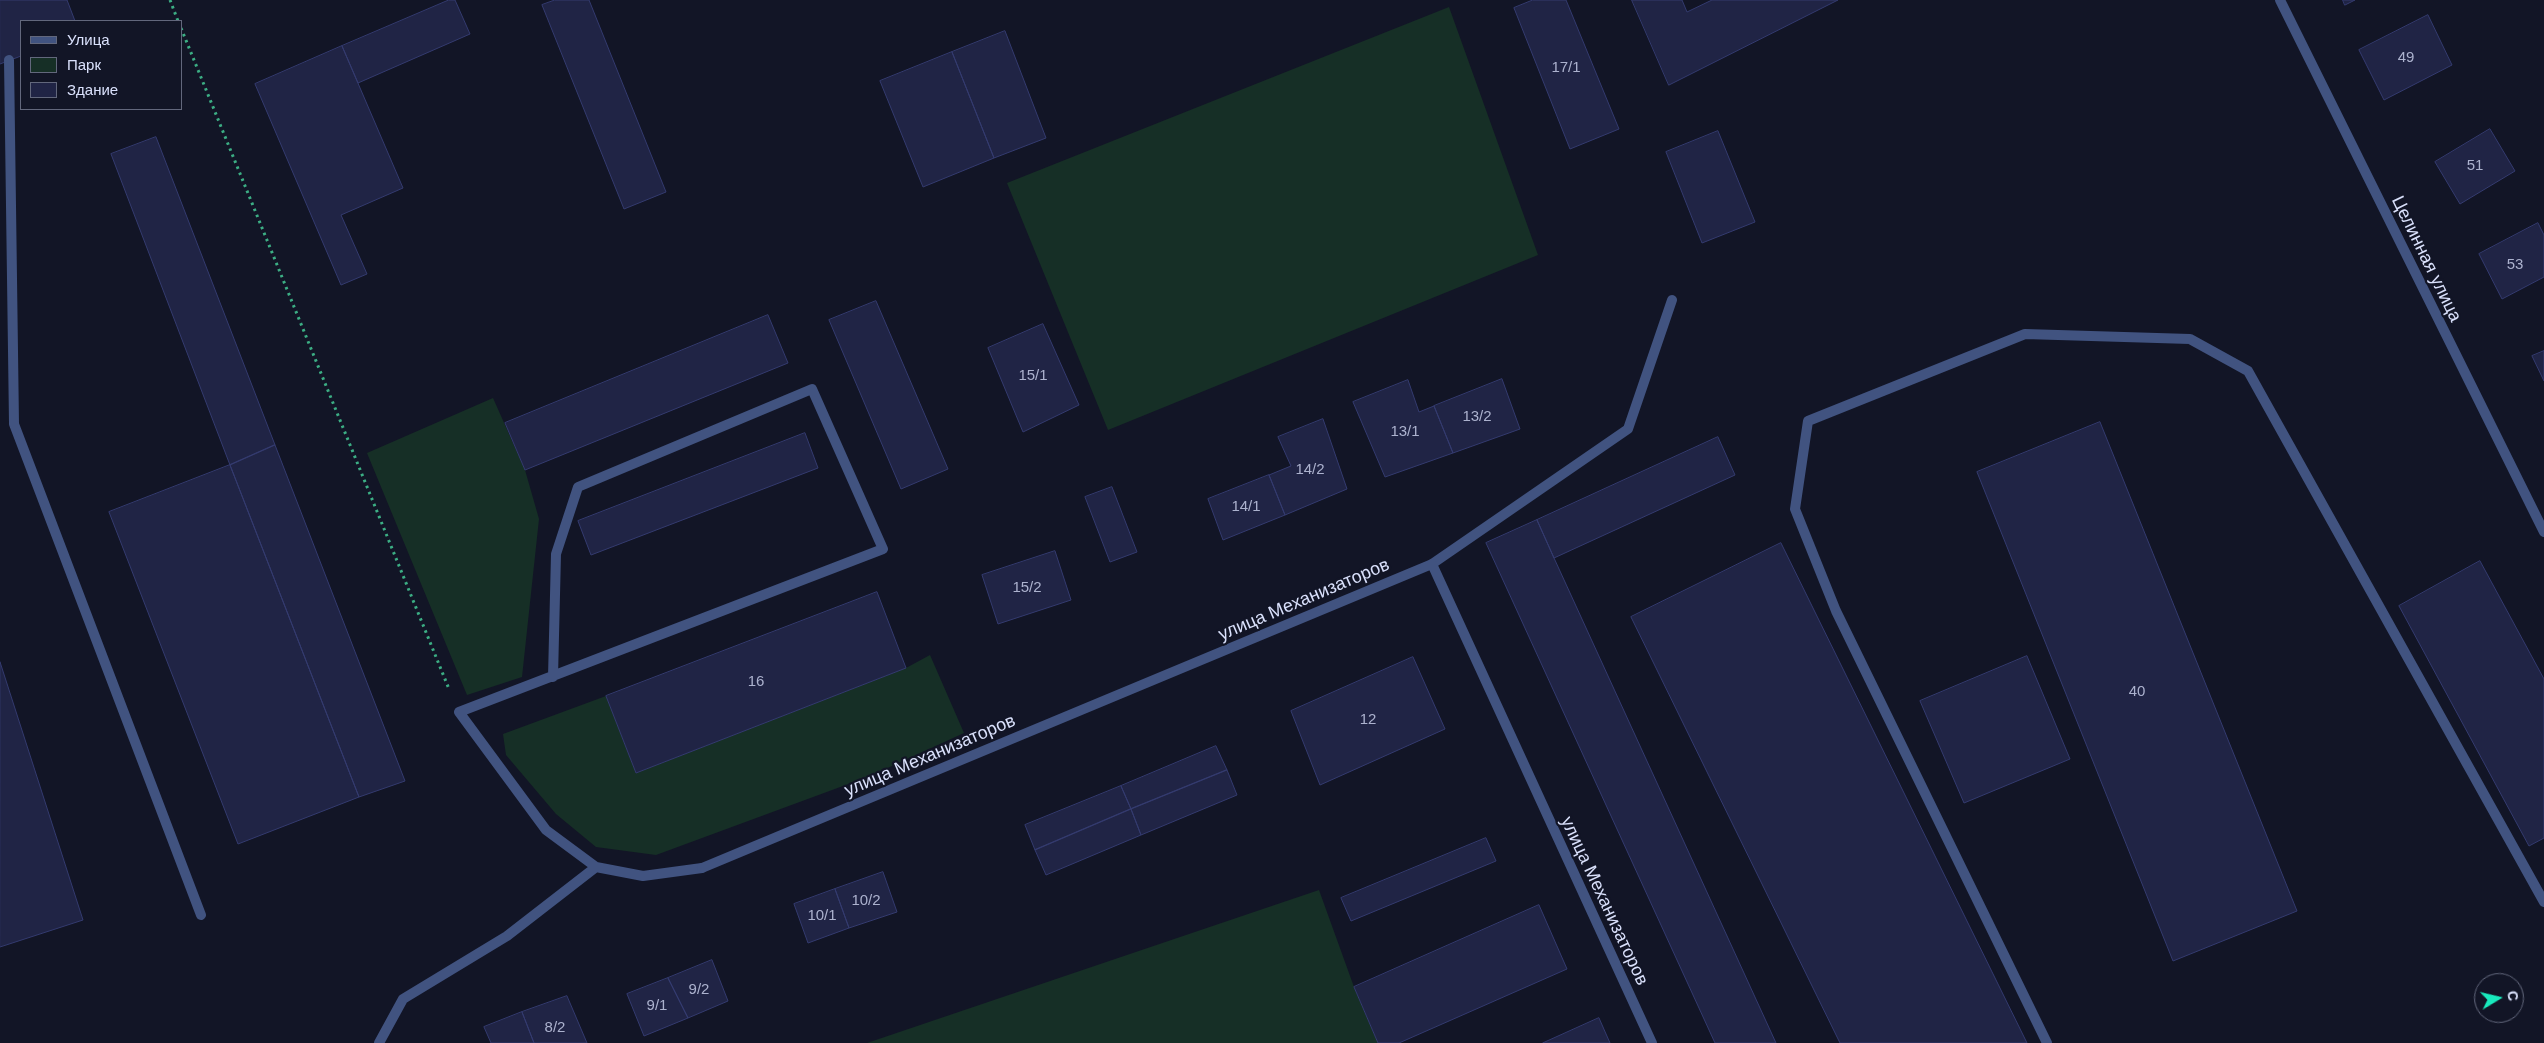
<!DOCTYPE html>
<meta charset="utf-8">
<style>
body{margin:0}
#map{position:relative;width:2544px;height:1043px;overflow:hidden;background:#121526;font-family:Arial,sans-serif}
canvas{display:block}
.legend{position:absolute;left:20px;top:20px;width:162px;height:90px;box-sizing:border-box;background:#121526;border:1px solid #62677c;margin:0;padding:6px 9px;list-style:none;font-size:15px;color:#dae1fc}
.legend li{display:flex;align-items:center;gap:10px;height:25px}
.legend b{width:25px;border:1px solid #62677c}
.north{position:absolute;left:2474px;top:973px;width:50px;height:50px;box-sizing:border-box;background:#121526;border:1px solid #62677c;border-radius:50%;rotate:81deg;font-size:14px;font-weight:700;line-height:20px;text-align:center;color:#dae1fc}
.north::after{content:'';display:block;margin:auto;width:18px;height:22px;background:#19e9bd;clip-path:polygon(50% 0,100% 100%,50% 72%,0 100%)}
</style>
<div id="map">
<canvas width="2544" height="1043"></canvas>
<ul class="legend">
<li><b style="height:6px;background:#415380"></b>Улица</li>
<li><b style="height:14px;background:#162f26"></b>Парк</li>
<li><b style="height:14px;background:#202445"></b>Здание</li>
</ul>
<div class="north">С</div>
</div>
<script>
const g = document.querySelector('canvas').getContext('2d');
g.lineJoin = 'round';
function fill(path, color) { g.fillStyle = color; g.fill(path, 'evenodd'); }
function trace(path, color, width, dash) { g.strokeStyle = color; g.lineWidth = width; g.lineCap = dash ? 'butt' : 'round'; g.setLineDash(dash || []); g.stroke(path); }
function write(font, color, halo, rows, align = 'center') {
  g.font = font + ' Arial,sans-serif'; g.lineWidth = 4.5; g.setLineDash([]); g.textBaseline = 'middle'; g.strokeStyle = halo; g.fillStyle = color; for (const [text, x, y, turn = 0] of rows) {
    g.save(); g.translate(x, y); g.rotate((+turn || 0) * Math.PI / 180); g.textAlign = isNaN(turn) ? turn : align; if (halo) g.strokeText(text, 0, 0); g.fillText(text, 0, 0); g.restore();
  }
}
const green = new Path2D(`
 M 1449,7 L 1538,255 L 1108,430 L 1007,183 Z
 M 493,398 L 525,470 L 539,519 L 522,677 L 467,695 L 367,453 Z
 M 930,655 L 964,733 L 870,776 L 656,855 L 596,847 L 556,814 L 506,755 L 503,734 L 606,696 L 636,773 L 906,668 Z
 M 1319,890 L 1354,987 L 1378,1043 L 867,1043 Z`);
const building = new Path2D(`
 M 0,0 L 67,0 L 75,21 L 21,21 L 21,56 L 0,64 Z
 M 449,0 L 455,0 L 470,34 L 358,83 L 342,46 Z
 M 555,0 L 589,0 L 666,192 L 624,209 L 542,5 Z
 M 1533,0 L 1566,0 L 1619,129 L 1570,149 L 1514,8 Z
 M 1632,0 L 1682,0 L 1687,12 L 1712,0 L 1838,0 L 1669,85 Z
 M 2343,0 L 2355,0 L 2345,5 Z
 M 2428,15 L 2452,65 L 2384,100 L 2359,50 Z
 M 1005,31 L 1046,138 L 994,158 L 952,52 Z
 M 342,46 L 403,188 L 341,215 L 367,274 L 341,285 L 255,84 Z
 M 952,52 L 994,158 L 923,187 L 880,81 Z
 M 2490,129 L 2515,171 L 2460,204 L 2435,162 Z
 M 1718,131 L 1755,222 L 1702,243 L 1666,152 Z
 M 156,137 L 275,445 L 230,465 L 111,154 Z
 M 2538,223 L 2544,235 L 2544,277 L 2502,299 L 2479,254 Z
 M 876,301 L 948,469 L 901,489 L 829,320 Z
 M 768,315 L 788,363 L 525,470 L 505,423 Z
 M 1043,324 L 1079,405 L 1023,432 L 988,348 Z
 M 2544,351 L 2544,381 L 2532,356 Z
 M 1502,379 L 1520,429 L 1453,453 L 1434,406 Z
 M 1408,380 L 1419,412 L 1434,406 L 1453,453 L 1385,477 L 1353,402 Z
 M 1323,419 L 1347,489 L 1285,515 L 1269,475 L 1291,466 L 1278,437 Z
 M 2100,422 L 2297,911 L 2173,961 L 1977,472 Z
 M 805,433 L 818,468 L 591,555 L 578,521 Z
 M 1718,437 L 1735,475 L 1554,558 L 1537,520 Z
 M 275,445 L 405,781 L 359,797 L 230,465 Z
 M 230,465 L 359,797 L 238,844 L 109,512 Z
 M 1269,475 L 1285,515 L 1223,540 L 1208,499 Z
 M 1112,487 L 1137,552 L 1110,562 L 1085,497 Z
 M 1537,520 L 1554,558 L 1776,1043 L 1715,1043 L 1486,543 Z
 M 1781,543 L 2027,1043 L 1840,1043 L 1631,617 Z
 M 1055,551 L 1071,600 L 998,624 L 982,575 Z
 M 2480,561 L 2544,679 L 2544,838 L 2529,846 L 2399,606 Z
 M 877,592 L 906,668 L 636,773 L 606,696 Z
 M 2027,656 L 2070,759 L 1964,803 L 1920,701 Z
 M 1413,657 L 1445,729 L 1320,785 L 1291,711 Z
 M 0,662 L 83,920 L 0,947 Z
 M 1216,746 L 1227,770 L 1131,809 L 1121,786 Z
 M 1227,770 L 1237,795 L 1141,835 L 1131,809 Z
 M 1121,786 L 1131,809 L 1035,850 L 1025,825 Z
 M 1131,809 L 1141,835 L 1046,875 L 1035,850 Z
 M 1486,838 L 1496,861 L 1351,921 L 1341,898 Z
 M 883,872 L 897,912 L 849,928 L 835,889 Z
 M 835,889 L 849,928 L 808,943 L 794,904 Z
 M 1539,905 L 1567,969 L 1399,1043 L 1378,1043 L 1354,987 Z
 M 712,960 L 728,1001 L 688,1018 L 668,978 Z
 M 668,978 L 688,1018 L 644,1036 L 627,994 Z
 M 567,996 L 587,1043 L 534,1043 L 522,1012 Z
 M 522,1012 L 534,1043 L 491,1043 L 484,1027 Z
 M 1599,1018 L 1610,1043 L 1543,1043 Z`);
const path = new Path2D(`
 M 170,0 L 178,21
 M 181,28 L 449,689`);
const service = new Path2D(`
 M 9,60 L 14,424 L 201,915
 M 1432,564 L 1628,429 L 1672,300
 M 553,677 L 556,554 L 578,487 L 812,389 L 883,549 L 459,712 L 546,830 L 596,867 L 643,876 L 702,868
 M 379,1043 L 403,999 L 507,936 L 596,867
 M 2047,1043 L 1836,611 L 1795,509 L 1808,421 L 2025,334 L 2190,339 L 2248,371 L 2544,902`);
const minor = new Path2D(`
 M 2280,0 L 2544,532
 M 702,868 L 1432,564 L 1652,1043`);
const numberNames = [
 ["49",2406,58],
 ["17/1",1566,68],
 ["51",2475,166],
 ["53",2515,265],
 ["15/1",1033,376],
 ["13/2",1477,417],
 ["13/1",1405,432],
 ["14/2",1310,470],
 ["14/1",1246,507],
 ["15/2",1027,588],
 ["16",756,682],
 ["40",2137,692],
 ["12",1368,720],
 ["10/2",866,901],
 ["10/1",822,916],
 ["9/2",699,990],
 ["9/1",657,1006],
 ["8/2",555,1028]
];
const streetNames = [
 ["Целинная улица",2426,259,64],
 ["улица Механизаторов",1304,600,-23],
 ["улица Механизаторов",930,756,-23],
 ["улица Механизаторов",1604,901,65]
];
fill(green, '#162f26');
fill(building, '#202445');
trace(building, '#343b6f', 1);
trace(path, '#3cae84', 3, [2.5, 4]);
trace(service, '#415380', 10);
trace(minor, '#415380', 10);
write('15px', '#acb2ce', null, numberNames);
write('18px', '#dae1fc', '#121526', streetNames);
</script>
